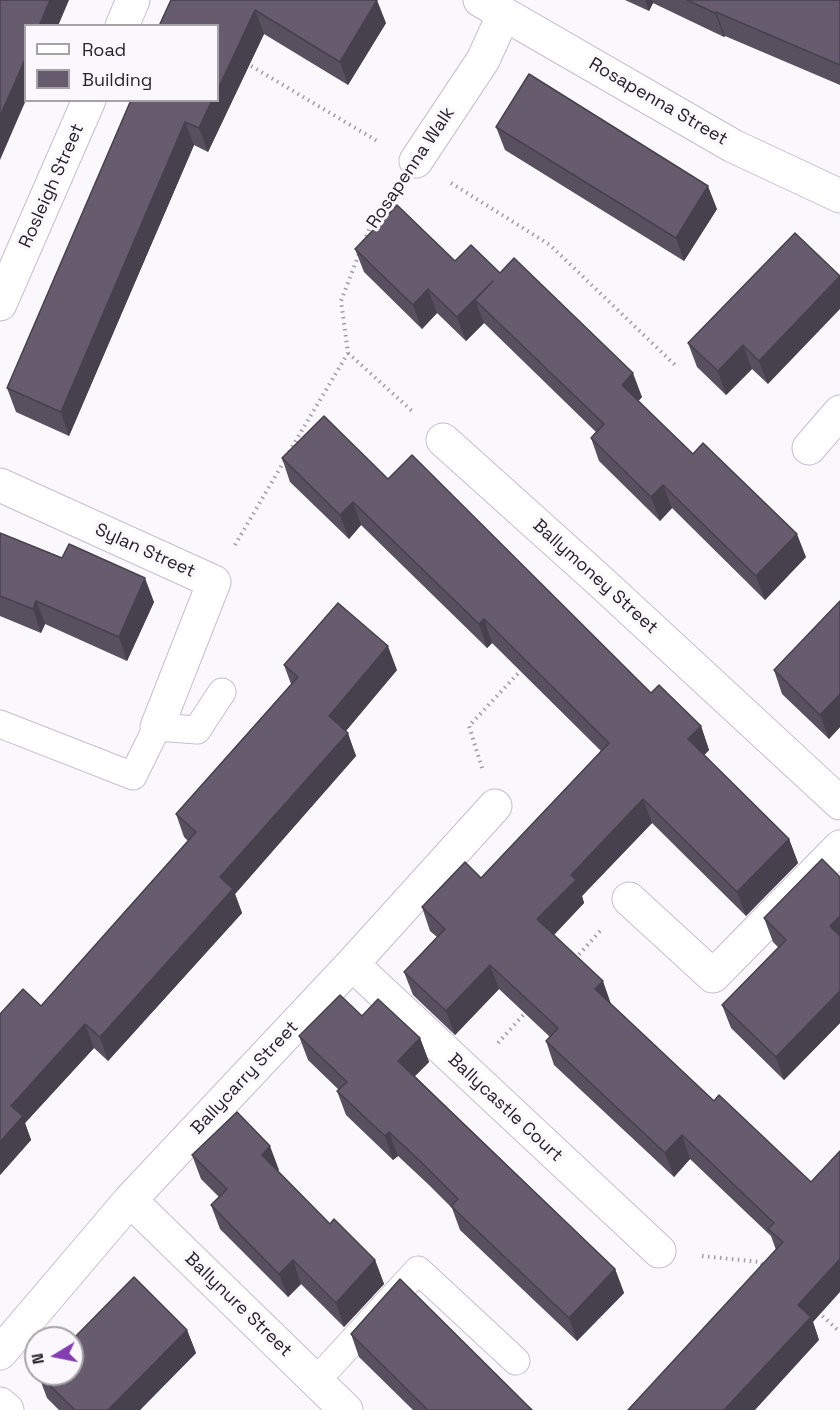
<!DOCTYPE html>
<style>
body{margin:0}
#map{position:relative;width:840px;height:1410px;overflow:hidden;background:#faf8fc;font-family:"Space Grotesk",sans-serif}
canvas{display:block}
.legend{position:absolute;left:24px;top:24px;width:195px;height:78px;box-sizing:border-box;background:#faf8fc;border:2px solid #a6a3a8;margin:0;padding:8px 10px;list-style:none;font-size:18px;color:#28232b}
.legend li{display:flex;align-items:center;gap:12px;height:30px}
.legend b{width:30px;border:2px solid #a6a3a8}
.north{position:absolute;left:24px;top:1326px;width:60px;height:60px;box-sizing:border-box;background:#faf8fc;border:2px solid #a6a3a8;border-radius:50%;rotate:260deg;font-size:16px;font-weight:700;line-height:24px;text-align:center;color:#28232b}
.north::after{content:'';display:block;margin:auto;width:21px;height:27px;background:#833db0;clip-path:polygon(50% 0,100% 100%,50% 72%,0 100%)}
</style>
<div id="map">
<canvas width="840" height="1410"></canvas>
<ul class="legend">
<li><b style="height:8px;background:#fff"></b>Road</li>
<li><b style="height:16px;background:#665c6e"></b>Building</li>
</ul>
<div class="north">N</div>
</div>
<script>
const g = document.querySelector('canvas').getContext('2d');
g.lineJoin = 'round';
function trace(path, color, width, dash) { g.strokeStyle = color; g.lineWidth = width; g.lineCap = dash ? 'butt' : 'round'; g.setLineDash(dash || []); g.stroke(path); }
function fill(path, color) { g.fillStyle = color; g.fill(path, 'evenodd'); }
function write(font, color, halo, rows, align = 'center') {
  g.font = font + ' "Space Grotesk",sans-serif'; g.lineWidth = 6; g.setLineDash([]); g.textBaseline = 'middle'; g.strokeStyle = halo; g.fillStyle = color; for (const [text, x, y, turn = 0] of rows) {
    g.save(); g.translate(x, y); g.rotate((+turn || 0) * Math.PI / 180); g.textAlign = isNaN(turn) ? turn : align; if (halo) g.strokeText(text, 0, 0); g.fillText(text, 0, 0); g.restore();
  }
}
const path = new Path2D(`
 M 246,63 L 379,142
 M 451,183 L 550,245 L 675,365
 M 364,242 L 370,227 L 393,194
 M 348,353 L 412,411
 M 289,452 L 348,353 L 341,301 L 359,254
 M 235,545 L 286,458
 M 482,768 L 469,726 L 524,667
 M 575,959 L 600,931
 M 498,1043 L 527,1011
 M 702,1256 L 760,1262 L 767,1268
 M 818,1312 L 840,1332`);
const lane = new Path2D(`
 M 0,724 L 133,776 L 157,727 L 197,730 L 222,692
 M 316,1381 L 418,1270 L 516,1361`);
const street = new Path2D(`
 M 480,0 L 733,146 L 840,196
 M 122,26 L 133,0
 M 416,161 L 483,60 L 504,14
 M 0,304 L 89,100
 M 443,440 L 601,582 L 840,803
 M 809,448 L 840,412
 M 0,485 L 214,582 L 157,727
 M 629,899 L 713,976 L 840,847
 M 352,964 L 659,1251
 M 130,1200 L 346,1410
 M 0,1353 L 130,1200 L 352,964 L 495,806
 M 0,1404 L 7,1410`);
const wall = new Path2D(`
 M 171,0 L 386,23 L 348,85 L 264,34 L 208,152 L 194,145 L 69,436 L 16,412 L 7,388 L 130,103 L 129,100 L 218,100 Z
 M 625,0 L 840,0 L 840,85 L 725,36 L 724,37 L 653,3 L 649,11 Z
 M 496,127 L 717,209 L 684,261 L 505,150 Z
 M 795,233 L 768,384 L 752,369 L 726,395 L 697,367 L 688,343 Z
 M 355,249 L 455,261 L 500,273 L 642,397 L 638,401 L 693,454 L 806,557 L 765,600 L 672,508 L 660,521 L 599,461 L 591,438 L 596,432 L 484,323 L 466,341 L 437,313 L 422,329 L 364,272 Z
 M 282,458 L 388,479 L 651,693 L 701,726 L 709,750 L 704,755 L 789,839 L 798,863 L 746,916 L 652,823 L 582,896 L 584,903 L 554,935 L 611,1004 L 714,1101 L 811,1182 L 813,1322 L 819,1340 L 776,1250 L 771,1236 L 690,1159 L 674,1177 L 554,1065 L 546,1041 L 550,1037 L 499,989 L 455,1035 L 413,995 L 404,972 L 437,937 L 430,931 L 422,907 L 481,878 L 601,751 L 492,643 L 487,648 L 361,525 L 349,539 L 290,482 Z
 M 0,533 L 154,602 L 127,661 L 45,624 L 41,633 L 0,616 Z
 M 840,601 L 840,727 L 829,739 L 782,694 L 774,670 Z
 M 284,665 L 397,670 L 346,731 L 356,756 L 235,894 L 242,913 L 108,1061 L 94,1048 L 25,1123 L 31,1140 L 0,1175 L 0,1014 L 41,1006 L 188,841 L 184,837 L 176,814 L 291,684 Z
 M 840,877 L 840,1023 L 784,1080 L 731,1028 L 722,1005 L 778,947 L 773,942 L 764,918 Z
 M 362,1016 L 420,1038 L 429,1062 L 415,1076 L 615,1269 L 624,1293 L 577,1341 L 460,1230 L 452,1208 L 429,1185 L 398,1156 L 393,1160 L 346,1115 L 337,1091 L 339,1090 L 308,1060 L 299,1036 Z
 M 192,1155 L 279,1170 L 278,1171 L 330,1224 L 375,1260 L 384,1284 L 344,1327 L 301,1284 L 288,1297 L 220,1229 L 211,1205 L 219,1197 L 201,1179 Z
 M 187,1330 L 196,1353 L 140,1410 L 59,1410 L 47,1398 L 38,1374 Z
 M 351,1334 L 532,1410 L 413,1410 L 359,1357 Z`);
const shadedWall = new Path2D(`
 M 50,0 L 69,0 L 58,26 L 39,26 Z
 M 377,0 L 386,23 L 348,85 L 340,62 Z
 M 645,0 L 652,0 L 653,3 L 649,11 Z
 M 255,10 L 264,34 L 208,152 L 199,128 L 212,100 L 218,100 L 218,89 Z
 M 716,12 L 725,36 L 724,37 L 715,13 Z
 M 26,57 L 26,100 L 0,160 L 0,116 Z
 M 185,122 L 194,145 L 69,436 L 61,412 Z
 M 708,186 L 717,209 L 684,261 L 676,238 Z
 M 840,276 L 840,309 L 768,384 L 759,361 Z
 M 493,281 L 475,300 L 484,323 L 466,341 L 457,317 Z
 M 428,289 L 437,313 L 422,329 L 413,305 Z
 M 743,345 L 752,369 L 726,395 L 718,371 Z
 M 633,373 L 642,397 L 631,409 L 622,385 Z
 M 663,485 L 672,508 L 660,521 L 651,497 Z
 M 353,502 L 361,525 L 349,539 L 340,515 Z
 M 797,534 L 806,557 L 765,600 L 756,576 Z
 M 145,578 L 154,602 L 127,661 L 119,637 Z
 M 36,601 L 45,624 L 41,633 L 33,609 Z
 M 484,619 L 492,643 L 487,648 L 479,624 Z
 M 388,646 L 397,670 L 338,740 L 329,716 Z
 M 840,694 L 840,727 L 829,739 L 820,715 Z
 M 701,726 L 709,750 L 697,763 L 688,739 Z
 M 348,733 L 356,756 L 235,894 L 242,913 L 108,1061 L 100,1037 L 220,877 Z
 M 643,799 L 652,823 L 582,896 L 584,903 L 546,943 L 537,919 L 571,875 Z
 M 789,839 L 798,863 L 746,916 L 737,892 Z
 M 840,916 L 840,948 L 830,926 Z
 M 490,965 L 499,989 L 455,1035 L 446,1011 Z
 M 603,981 L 611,1004 L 595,989 Z
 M 840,991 L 840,1023 L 784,1080 L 776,1057 Z
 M 85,1024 L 94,1048 L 25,1123 L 31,1140 L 0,1175 L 0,1142 L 11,1106 Z
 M 420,1038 L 429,1062 L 407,1084 L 398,1061 Z
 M 389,1132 L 398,1156 L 393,1160 L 385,1136 Z
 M 682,1135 L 690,1159 L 674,1177 L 665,1153 Z
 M 270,1146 L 279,1170 L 270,1178 L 262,1155 Z
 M 840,1259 L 840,1292 L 813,1322 L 819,1340 L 755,1410 L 724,1410 L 798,1305 Z
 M 293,1260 L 301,1284 L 288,1297 L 279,1274 Z
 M 375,1260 L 384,1284 L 344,1327 L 336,1303 Z
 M 615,1269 L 624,1293 L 577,1341 L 569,1318 Z
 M 187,1330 L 196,1353 L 140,1410 L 108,1410 Z`);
const building = new Path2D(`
 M 0,0 L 50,0 L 39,26 L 26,26 L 26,57 L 0,116 Z
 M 171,0 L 377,0 L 340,62 L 255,10 L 218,89 L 218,26 L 159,26 Z
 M 687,0 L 840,0 L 840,65 L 716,12 L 715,13 Z
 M 529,74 L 708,186 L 676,238 L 496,127 Z
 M 131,100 L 212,100 L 199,128 L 185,122 L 61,412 L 7,388 Z
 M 397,205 L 455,261 L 471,245 L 500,273 L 514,258 L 633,373 L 622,385 L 661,423 L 693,454 L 703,443 L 797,534 L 756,576 L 663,485 L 651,497 L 591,438 L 604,424 L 475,300 L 493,281 L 457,317 L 428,289 L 413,305 L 355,249 Z
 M 795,233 L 840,276 L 759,361 L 743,345 L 718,371 L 688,343 Z
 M 324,416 L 388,479 L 412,455 L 651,693 L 659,685 L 701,726 L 688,739 L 789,839 L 737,892 L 643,799 L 571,875 L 576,880 L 537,919 L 603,981 L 595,989 L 714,1101 L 719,1095 L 811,1182 L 840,1151 L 840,1259 L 798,1305 L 811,1317 L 724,1410 L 628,1410 L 783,1242 L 768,1229 L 774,1223 L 682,1135 L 665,1153 L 546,1041 L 558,1028 L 490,965 L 446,1011 L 404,972 L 445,929 L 422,907 L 465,862 L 481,878 L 609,743 L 484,619 L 479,624 L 353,502 L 340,515 L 282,458 Z
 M 0,533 L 62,558 L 69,544 L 145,578 L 119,637 L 36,601 L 33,609 L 0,596 Z
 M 840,601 L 840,694 L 820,715 L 774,670 Z
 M 338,603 L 388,646 L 329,716 L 348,733 L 220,877 L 233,889 L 100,1037 L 85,1024 L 11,1106 L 23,1116 L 0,1142 L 0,1014 L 23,989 L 41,1006 L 196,832 L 176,814 L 298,677 L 284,665 Z
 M 822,859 L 840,877 L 840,916 L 830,926 L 840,936 L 840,991 L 776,1057 L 722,1005 L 786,940 L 764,918 Z
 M 340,995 L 362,1016 L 378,999 L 420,1038 L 398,1061 L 615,1269 L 569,1318 L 451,1206 L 458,1199 L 420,1161 L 389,1132 L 385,1136 L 337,1091 L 347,1082 L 299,1036 Z
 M 237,1112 L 270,1146 L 262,1155 L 330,1224 L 334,1219 L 375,1260 L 336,1303 L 293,1260 L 279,1274 L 211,1205 L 227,1189 L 192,1155 Z
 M 134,1277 L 187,1330 L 108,1410 L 75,1410 L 38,1374 L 72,1374 L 72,1340 Z
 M 400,1279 L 532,1410 L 428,1410 L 351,1334 Z`);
const streetNames = [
 ["Rosapenna Street",658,102,30],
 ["Rosapenna Walk",411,168,-56],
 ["Rosleigh Street",52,186,-66],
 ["Sylan Street",145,551,24],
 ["Ballymoney Street",595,577,42],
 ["Ballycarry Street",245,1078,-47],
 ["Ballycastle Court",505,1108,43],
 ["Ballynure Street",238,1305,44]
];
trace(lane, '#c8bdd2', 29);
trace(street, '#c8bdd2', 35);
trace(path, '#a09da2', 4, [1.5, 4.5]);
trace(lane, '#fff', 27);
trace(street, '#fff', 33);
fill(wall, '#584f5f');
fill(shadedWall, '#47404d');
fill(building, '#665c6e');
trace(building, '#47404d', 1.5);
write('18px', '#28232b', '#faf8fc', streetNames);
</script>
